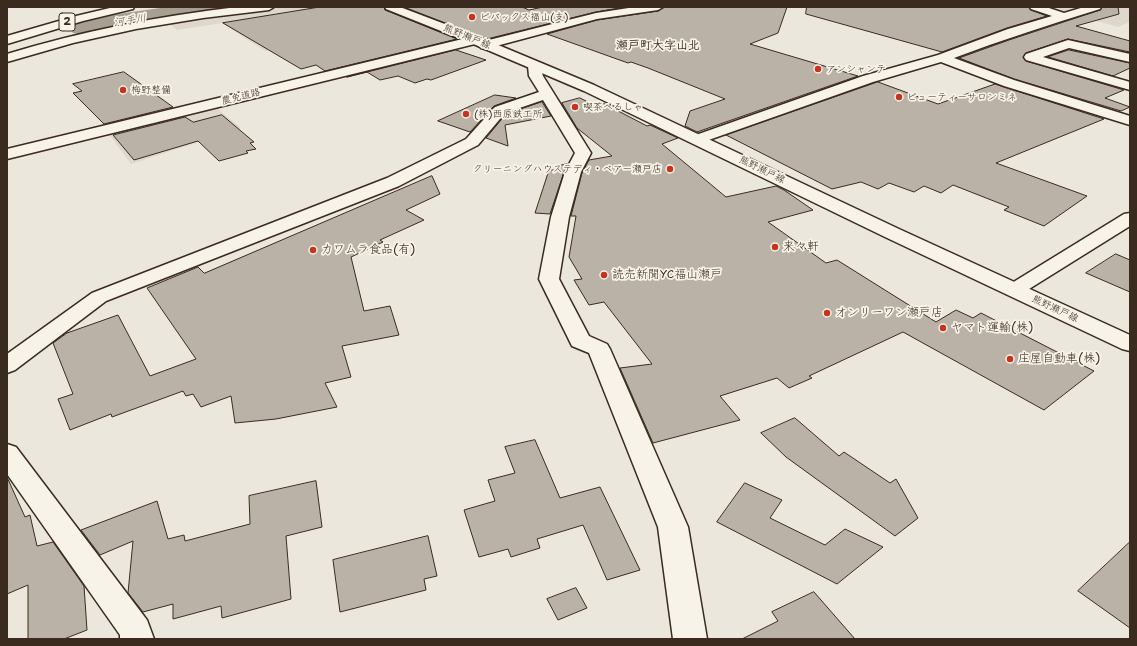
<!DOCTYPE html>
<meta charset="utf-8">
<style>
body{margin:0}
#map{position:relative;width:1137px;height:646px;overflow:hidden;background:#ece7dc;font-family:"Shantell Sans",sans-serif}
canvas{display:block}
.frame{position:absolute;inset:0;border:8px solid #3b2a1e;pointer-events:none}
</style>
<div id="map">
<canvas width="1137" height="646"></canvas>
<div class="frame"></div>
</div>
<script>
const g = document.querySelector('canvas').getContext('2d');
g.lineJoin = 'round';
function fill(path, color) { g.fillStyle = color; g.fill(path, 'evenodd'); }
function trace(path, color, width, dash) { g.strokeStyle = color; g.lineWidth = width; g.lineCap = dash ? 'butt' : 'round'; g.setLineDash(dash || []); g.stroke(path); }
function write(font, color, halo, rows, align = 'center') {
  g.font = font + ' "Shantell Sans","Klee One",sans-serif'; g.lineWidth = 3.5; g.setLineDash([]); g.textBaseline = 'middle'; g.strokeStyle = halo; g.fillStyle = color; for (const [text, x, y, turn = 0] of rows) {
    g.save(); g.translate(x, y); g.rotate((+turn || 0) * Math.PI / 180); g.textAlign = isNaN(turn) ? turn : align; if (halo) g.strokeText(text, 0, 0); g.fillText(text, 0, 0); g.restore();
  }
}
const built = new Path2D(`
 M 285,7 L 371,7 L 405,20 L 265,51 L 222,23 L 177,30 L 169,23 Z
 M 1048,7 L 1130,7 L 1130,22 L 1118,27 Z
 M 215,107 L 241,128 L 131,164 L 108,133 Z`);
const river = new Path2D(`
 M 167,7 L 237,7 L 233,13 L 224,15 L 83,35 L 73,33 L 69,27 L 73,21 L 83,19 Z`);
const building = new Path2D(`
 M 320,7 L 384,7 L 385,10 L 457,39 L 325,71 L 316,65 L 301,69 L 223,23 Z
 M 404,7 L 522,7 L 529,10 L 543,7 L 625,7 L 596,12 L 487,39 Z
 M 664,7 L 787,7 L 778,33 L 750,44 L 858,76 L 697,132 L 685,126 L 690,111 L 725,99 L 648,68 L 631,62 L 628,63 L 547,34 L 597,20 L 658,11 Z
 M 807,7 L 1029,7 L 1031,10 L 1047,16 L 1007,28 L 942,52 L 806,14 Z
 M 1102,7 L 1118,7 L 1119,14 L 1076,26 L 1130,41 L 1130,52 L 1068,39 L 1026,53 L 1023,58 L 1026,61 L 1124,90 L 1105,98 L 1130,107 L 1121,111 L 1014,79 L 959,58 L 1009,40 L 1100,10 Z
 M 456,50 L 486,60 L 431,80 L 427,79 L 415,83 L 398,76 L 380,80 L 367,72 L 347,77 Z
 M 1069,50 L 1130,63 L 1130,68 L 1113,76 L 1048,57 Z
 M 124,72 L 173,107 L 104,124 L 73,93 L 82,91 L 73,84 Z
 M 878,82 L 938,104 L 995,84 L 1104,119 L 996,163 L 1087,196 L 1044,226 L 1004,210 L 1009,207 L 953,185 L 941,193 L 924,186 L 914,192 L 889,183 L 878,189 L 861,182 L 832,189 L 726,135 Z
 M 495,95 L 516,98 L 494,106 L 470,132 L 438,121 Z
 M 580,98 L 594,105 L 601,102 L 647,126 L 650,125 L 678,138 L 662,144 L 726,197 L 776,186 L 784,190 L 813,210 L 768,222 L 826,263 L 837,260 L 936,322 L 956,310 L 973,318 L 981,313 L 1094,371 L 1044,410 L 903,332 L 809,376 L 812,378 L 789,388 L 777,378 L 720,396 L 740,420 L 653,443 L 620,368 L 652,364 L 604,302 L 589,305 L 574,280 L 582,279 L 569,257 L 576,216 L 571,216 L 582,173 L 589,160 L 612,156 L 577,128 L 562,103 Z
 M 542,102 L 551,116 L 505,125 L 508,146 L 486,138 L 506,114 Z
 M 222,115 L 254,142 L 250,143 L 256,149 L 246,151 L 248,153 L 219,161 L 198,141 L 134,160 L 113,135 L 185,117 L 193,122 Z
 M 567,164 L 564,172 L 550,214 L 535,213 L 549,170 L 557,170 L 559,166 Z
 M 432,176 L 440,194 L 406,210 L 424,220 L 380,240 L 383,242 L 351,257 L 364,311 L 390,306 L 399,335 L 342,346 L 351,377 L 325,383 L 337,407 L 276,419 L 235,423 L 231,396 L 201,407 L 193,394 L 186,396 L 183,391 L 112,417 L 111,414 L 70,430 L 58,399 L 73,394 L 53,343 L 67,333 L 118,315 L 150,376 L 196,359 L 147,288 L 198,267 L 204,273 Z
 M 1116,254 L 1130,260 L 1130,292 L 1086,273 Z
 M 795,418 L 839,456 L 844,452 L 890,483 L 896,479 L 918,518 L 895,536 L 786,457 L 761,433 Z
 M 535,440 L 560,498 L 600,487 L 640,570 L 607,580 L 583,525 L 537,539 L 540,548 L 511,557 L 508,549 L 479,557 L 464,510 L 495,501 L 488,480 L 515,473 L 505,447 Z
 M 7,477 L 25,517 L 30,515 L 37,546 L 53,542 L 84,586 L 87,630 L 64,639 L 28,639 L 28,585 L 7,594 Z
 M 316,481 L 322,527 L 286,536 L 291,599 L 222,618 L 221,606 L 173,619 L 173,604 L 143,612 L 128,593 L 133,541 L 100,555 L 81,530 L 157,501 L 168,539 L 184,535 L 185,541 L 250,524 L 249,496 Z
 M 745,483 L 782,500 L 770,518 L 825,545 L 845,529 L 883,547 L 837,584 L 717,522 Z
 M 428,536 L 437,576 L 424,579 L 426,590 L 340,612 L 333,560 Z
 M 1130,542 L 1130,628 L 1078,591 Z
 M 576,588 L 587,608 L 558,620 L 547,599 Z
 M 814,592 L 855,639 L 742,639 L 778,621 L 772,612 Z`);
const minor = new Path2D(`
 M 237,7 L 274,7 L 269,10 L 203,18 L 136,29 L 73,43 L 7,62 L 7,54 C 82,31 159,16 237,7 Z
 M 635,7 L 663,7 L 658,10 L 597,19 L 485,49 L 481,48 L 479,45 L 481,42 L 596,13 Z
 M 1030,7 L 1046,7 L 1064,13 L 1084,7 L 1101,7 L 1100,9 C 1051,24 1002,40 954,58 L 1014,80 L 1130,116 L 1130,125 L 1004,86 L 941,62 L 873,82 L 703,142 L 698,144 L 693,142 L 690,139 L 693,136 L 863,76 L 938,55 L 1008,29 L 1052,16 L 1031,9 Z
 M 1068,40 L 1130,54 L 1130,62 L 1069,48 L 1043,57 L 1130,82 L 1130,90 L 1026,60 L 1024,57 L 1026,54 Z
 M 534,62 L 539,63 L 543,76 L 591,153 L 581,172 L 569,217 L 559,279 L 589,336 L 607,344 L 610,349 L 688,527 L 707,639 L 673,639 L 658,527 L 589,353 L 572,346 L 539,279 L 551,217 L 565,172 L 575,153 L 543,100 L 505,113 L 478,145 L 399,186 L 106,301 L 15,370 L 7,373 L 7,354 L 92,293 L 387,178 L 466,139 L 495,107 L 539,92 L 529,76 L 528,66 L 529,63 Z
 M 1130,213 L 1130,226 L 1021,294 L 1014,296 L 1007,294 L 1004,290 L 1007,286 L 1124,214 Z
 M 7,444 L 16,447 L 147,620 L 154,639 L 120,639 L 120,635 L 7,474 Z`);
const tertiary = new Path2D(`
 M 475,36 L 479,37 L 481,40 L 479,43 L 7,159 L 7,149 Z`);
const secondary = new Path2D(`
 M 385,7 L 400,7 L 479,37 L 594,85 L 899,229 L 1130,335 L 1130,351 L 1122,349 L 885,237 L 584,91 L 471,43 L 386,9 Z`);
const trunk = new Path2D(`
 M 114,7 L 134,7 L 133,9 L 83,21 L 7,44 L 7,36 L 76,16 Z`);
const markers = [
 [472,17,4,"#c8321e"],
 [818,69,4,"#c8321e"],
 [123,90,4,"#c8321e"],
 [899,97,4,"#c8321e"],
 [575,107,4,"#c8321e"],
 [466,114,4,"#c8321e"],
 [670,169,4,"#c8321e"],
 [775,247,4,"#c8321e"],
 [313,250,4,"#c8321e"],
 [604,275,4,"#c8321e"],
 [827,313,4,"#c8321e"],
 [943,328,4,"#c8321e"],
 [1010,359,4,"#c8321e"]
];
const farPoinames = [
 ["ビバックス福山(支)",480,17],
 ["アンシャンテ",826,69],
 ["梅野整備",131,90],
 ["ビューティーサロンミネ",907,97],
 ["喫茶ぺるしゃ",583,107],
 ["(株)西原鉄工所",474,114],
 ["クリーニングハウステディ・ベアー瀬戸店",662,169,"right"]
];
const farStreetnames = [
 ["熊野瀬戸線",467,37,22],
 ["農免道路",241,97,-14],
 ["熊野瀬戸線",762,170,26],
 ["熊野瀬戸線",1055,309,25]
];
const farWaternames = [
 ["河手川",130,21,-8]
];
const shields = [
 [67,22,16]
];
const shieldNames = [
 ["2",67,22]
];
const farQuarternames = [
 ["瀬戸町大字山北",658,46]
];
const poiNames = [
 ["来々軒",783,247],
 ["カワムラ食品(有)",321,250],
 ["読売新聞YC福山瀬戸",612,275],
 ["オンリーワン瀬戸店",835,313],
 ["ヤマト運輸(株)",951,328],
 ["庄屋自動車(株)",1018,359]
];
fill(built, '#ddd7cc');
fill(river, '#a89f93');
fill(building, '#bab2a7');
trace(building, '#3b2a1e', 1);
trace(minor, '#3b2a1e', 3);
trace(tertiary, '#3b2a1e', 3);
trace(secondary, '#3b2a1e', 3);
trace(trunk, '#3b2a1e', 3);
fill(minor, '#f7f3e8');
fill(tertiary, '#f7f3e8');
fill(secondary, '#f7f3e8');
fill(trunk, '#f7f3e8');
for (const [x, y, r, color] of markers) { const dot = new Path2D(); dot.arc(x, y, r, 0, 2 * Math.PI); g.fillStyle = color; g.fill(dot); trace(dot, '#f7f3e8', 1.5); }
write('10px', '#3b2a1e', '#f7f3e8', farPoinames, 'left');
write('10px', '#3b2a1e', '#f7f3e8', farStreetnames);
write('italic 11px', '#615347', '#f7f3e8', farWaternames);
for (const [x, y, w] of shields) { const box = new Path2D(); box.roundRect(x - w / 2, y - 9, w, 18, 3); g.fillStyle = '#f7f3e8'; g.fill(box); trace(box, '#3b2a1e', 1); }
write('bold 11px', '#3b2a1e', null, shieldNames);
write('bold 12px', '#3b2a1e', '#f7f3e8', farQuarternames);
write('12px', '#3b2a1e', '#f7f3e8', poiNames, 'left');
</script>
